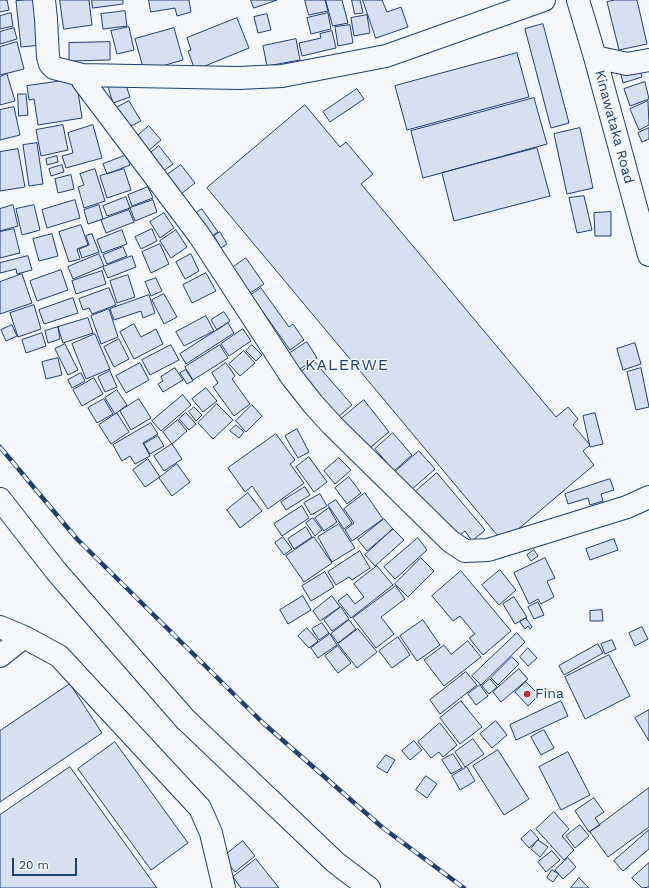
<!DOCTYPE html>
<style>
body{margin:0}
#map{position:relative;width:649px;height:888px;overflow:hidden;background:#f4f7fb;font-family:"Work Sans",sans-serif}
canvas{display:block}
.scale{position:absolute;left:12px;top:858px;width:65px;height:18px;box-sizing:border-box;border:2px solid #1d3f73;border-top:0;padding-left:5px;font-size:12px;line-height:14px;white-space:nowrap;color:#1d3f73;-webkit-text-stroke:3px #f4f7fb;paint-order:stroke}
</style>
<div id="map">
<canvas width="649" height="888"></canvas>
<div class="scale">20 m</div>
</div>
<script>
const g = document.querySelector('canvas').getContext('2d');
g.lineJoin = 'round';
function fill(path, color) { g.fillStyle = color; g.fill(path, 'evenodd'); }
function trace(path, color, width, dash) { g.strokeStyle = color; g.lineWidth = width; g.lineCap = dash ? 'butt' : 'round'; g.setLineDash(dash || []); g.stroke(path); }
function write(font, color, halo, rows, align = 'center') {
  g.font = font + ' "Work Sans",sans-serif'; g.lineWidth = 3; g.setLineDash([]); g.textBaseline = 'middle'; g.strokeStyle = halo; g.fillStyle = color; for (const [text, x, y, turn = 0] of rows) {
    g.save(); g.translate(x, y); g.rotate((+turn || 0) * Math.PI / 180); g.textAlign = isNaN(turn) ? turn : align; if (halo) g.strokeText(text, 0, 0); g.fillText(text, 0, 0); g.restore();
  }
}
const building = new Path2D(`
 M 0,0 L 7,0 L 9,10 L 0,12 Z
 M 26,0 L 36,0 L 42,45 L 21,47 L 16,1 Z
 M 60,0 L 89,0 L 92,25 L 64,29 Z
 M 92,0 L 123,0 L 123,4 L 93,8 Z
 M 149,0 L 189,0 L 191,12 L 177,16 L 175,8 L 151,12 Z
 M 251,0 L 277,0 L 254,8 Z
 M 305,0 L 325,0 L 328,11 L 309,15 Z
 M 326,0 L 342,0 L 348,23 L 333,26 Z
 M 352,0 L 360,0 L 363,13 L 355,14 Z
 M 363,0 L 382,0 L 387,12 L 401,7 L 408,27 L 376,38 Z
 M 615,0 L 637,0 L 647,44 L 619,50 L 607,2 Z
 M 125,11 L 127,26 L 103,29 L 101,14 Z
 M 11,13 L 13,26 L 0,29 L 0,16 Z
 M 328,13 L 331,29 L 311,34 L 307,18 Z
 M 267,14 L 271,30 L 258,33 L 254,17 Z
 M 367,15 L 370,33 L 354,36 L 351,18 Z
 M 237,18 L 249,48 L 195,70 L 188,51 L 191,50 L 187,38 Z
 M 543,24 L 569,123 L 551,128 L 525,29 Z
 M 350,25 L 353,43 L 338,46 L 335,27 Z
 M 129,27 L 134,50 L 117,54 L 111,31 Z
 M 14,28 L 17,39 L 0,44 L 0,32 Z
 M 174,28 L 183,60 L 144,71 L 135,39 Z
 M 332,31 L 336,48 L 302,56 L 299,43 L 321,38 L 320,34 Z
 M 296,39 L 300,60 L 267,66 L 263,46 Z
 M 17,42 L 24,69 L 0,75 L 0,47 Z
 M 110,42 L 110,60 L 69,61 L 69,43 Z
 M 517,53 L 529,97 L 407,130 L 395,86 Z
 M 640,69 L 642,77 L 623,83 L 621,75 Z
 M 7,74 L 15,101 L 0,105 L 0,77 Z
 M 76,79 L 82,118 L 38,125 L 34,99 L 29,100 L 27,86 Z
 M 125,82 L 130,97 L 113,103 L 108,87 Z
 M 645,82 L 649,99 L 630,106 L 624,89 Z
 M 357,89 L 364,99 L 330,122 L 323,112 Z
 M 18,94 L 26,94 L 28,115 L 19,116 Z
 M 534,98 L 547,144 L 423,178 L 411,131 Z
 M 129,101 L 141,121 L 127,128 L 116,108 Z
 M 648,101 L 649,125 L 639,130 L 630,109 Z
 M 305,105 L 340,147 L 346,142 L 373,174 L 361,184 L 556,417 L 568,407 L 578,419 L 573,425 L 590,445 L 583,451 L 594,465 L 503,542 L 207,188 Z
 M 14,107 L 20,135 L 0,140 L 0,110 Z
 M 63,125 L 68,150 L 41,156 L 36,130 Z
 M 93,125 L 102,158 L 66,168 L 62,156 L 73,153 L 68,133 Z
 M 149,126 L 161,140 L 147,152 L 135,138 Z
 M 580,128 L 593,188 L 567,194 L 554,134 Z
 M 649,128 L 649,139 L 642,142 L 638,133 Z
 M 37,143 L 43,184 L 29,186 L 23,145 Z
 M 159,146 L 173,164 L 162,172 L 149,154 Z
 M 537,148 L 550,196 L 454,221 L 442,173 Z
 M 18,149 L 25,187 L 0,191 L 0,152 Z
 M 127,155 L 130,165 L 107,174 L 103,164 Z
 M 57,156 L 58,162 L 47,165 L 46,159 Z
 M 62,165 L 64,172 L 51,176 L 49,169 Z
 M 181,165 L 195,183 L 181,194 L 167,175 Z
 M 95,169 L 105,201 L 84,208 L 78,187 L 84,185 L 80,174 Z
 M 124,169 L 131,190 L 107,198 L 100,176 Z
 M 71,175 L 74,189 L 58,193 L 55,179 Z
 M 148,187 L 153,198 L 132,206 L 128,195 Z
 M 584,196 L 592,230 L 577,233 L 569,198 Z
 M 126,197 L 130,208 L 107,216 L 103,206 Z
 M 75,200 L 80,218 L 47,228 L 42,210 Z
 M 153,200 L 157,212 L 135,221 L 130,208 Z
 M 13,205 L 18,226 L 0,231 L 0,209 Z
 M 34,205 L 40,230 L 22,235 L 16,209 Z
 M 99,205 L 103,219 L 88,224 L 84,210 Z
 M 202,209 L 218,232 L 205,241 L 189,218 Z
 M 129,210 L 134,222 L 106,233 L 101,220 Z
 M 611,212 L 611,236 L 595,236 L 594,213 Z
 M 164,213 L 174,228 L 160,238 L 150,222 Z
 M 81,225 L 88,245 L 77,249 L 80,259 L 69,262 L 59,232 Z
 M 14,229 L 20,253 L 0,258 L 0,232 Z
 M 152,229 L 157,241 L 141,249 L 135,237 Z
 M 122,230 L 127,244 L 102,253 L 97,240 Z
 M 176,230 L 187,247 L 171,258 L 160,241 Z
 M 220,232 L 227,244 L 221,248 L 214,236 Z
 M 52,234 L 58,256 L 39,261 L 33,239 Z
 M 92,234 L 99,252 L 82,258 L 79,249 L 89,245 L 86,236 Z
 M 160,244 L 169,264 L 151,273 L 142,252 Z
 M 123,247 L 127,256 L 107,264 L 103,255 Z
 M 99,254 L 104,266 L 73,279 L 68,267 Z
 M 191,254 L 199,271 L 185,279 L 176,262 Z
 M 28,256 L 32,270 L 17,274 L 16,269 L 0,273 L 0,263 Z
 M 132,256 L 136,267 L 108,278 L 103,267 Z
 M 246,258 L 264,284 L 250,293 L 232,268 Z
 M 61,270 L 68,290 L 37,301 L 30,281 Z
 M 102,271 L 106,284 L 76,294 L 72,281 Z
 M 206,273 L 216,291 L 192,303 L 183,285 Z
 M 22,274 L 32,303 L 0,314 L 0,282 Z
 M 128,275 L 135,297 L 117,303 L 110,281 Z
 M 156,278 L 162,291 L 151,296 L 145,282 Z
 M 109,288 L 116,305 L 92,314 L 89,308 L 83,310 L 79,299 Z
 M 261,288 L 289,327 L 293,324 L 304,340 L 290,350 L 251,295 Z
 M 164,294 L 177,317 L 164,324 L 152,300 Z
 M 149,295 L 155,313 L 143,318 L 141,311 L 114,320 L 110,309 Z
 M 73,298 L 78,313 L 44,324 L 39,310 Z
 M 34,305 L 41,329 L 18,337 L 10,313 Z
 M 109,309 L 118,337 L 101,344 L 91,316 Z
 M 224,312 L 230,321 L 217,330 L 211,320 Z
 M 206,316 L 214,331 L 184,346 L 176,332 Z
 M 88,318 L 93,333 L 63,343 L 58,327 Z
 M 228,323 L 234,333 L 186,364 L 180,354 Z
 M 134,324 L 141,337 L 156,329 L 163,344 L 134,359 L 120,332 Z
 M 12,325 L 17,336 L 6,341 L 1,330 Z
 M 58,327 L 60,339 L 48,343 L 45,331 Z
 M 243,329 L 251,341 L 229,356 L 221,344 Z
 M 42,333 L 46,346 L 26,353 L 22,340 Z
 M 95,334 L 110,369 L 86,379 L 72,344 Z
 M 119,339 L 129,359 L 114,367 L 104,347 Z
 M 307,342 L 317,358 L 295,372 L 285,356 Z
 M 635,343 L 641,364 L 623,370 L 617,349 Z
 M 65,344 L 78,370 L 68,375 L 55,349 Z
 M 171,345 L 179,360 L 150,375 L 142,360 Z
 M 220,345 L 228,358 L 193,380 L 185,367 Z
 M 252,345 L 262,355 L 256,361 L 246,351 Z
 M 244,351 L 255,363 L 240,376 L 229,364 Z
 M 58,358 L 62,375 L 46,379 L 42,362 Z
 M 314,361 L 352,405 L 337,418 L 300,373 Z
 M 140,363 L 149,380 L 126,393 L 116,376 Z
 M 226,363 L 235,376 L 232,379 L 250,404 L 234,416 L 213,387 L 218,383 L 212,373 Z
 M 175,368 L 183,380 L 163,392 L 158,384 L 163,381 L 161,377 Z
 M 641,368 L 649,407 L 636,410 L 627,372 Z
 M 186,370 L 193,381 L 187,384 L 180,373 Z
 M 110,371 L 117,387 L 105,392 L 98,377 Z
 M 81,373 L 85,381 L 72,388 L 68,380 Z
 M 94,378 L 103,394 L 82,406 L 73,390 Z
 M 206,388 L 217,401 L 203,412 L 192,399 Z
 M 117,390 L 127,405 L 115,414 L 105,398 Z
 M 183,395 L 191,405 L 161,431 L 152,421 Z
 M 104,399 L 113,414 L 97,423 L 88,408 Z
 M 139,399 L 151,418 L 131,430 L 120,411 Z
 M 364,400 L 389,432 L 366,451 L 341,419 Z
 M 217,404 L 233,420 L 213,439 L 198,423 Z
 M 252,405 L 262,416 L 246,432 L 236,421 Z
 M 194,407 L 202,415 L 196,421 L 189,412 Z
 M 117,413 L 129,432 L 111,444 L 99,425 Z
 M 186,413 L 196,424 L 189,430 L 179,419 Z
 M 595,413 L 603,444 L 590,447 L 583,416 Z
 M 178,420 L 187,431 L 172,444 L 163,432 Z
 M 151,423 L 158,434 L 143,443 L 150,456 L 135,464 L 130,456 L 122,461 L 113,445 Z
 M 236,425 L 244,432 L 239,438 L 230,431 Z
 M 297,429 L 309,452 L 298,458 L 285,436 Z
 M 393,433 L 412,455 L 394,471 L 375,449 Z
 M 276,434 L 295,460 L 290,464 L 304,483 L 268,509 L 252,486 L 245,492 L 228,468 Z
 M 158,436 L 164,446 L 150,454 L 144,444 Z
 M 172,444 L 182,459 L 164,471 L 154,456 Z
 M 419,451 L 435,469 L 411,490 L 395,472 Z
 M 309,457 L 327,482 L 314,492 L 296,467 Z
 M 339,458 L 351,470 L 335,484 L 324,471 Z
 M 148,459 L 160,477 L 145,487 L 133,470 Z
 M 177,464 L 190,482 L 172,496 L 159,478 Z
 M 437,473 L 485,530 L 472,541 L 465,531 L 455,539 L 415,492 Z
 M 349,477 L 361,493 L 347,504 L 335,488 Z
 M 610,479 L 614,490 L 601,494 L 603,501 L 590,505 L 588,498 L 568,504 L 565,494 Z
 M 305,487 L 310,495 L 286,510 L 281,502 Z
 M 248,493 L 262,511 L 240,528 L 227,510 Z
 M 365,493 L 383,519 L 352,541 L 345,530 L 354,523 L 344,509 Z
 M 320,494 L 327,506 L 311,515 L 304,503 Z
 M 336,500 L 352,523 L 344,529 L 328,505 Z
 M 302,506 L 309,518 L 282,536 L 274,524 Z
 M 329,508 L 337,522 L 324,531 L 315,518 Z
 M 313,518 L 322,530 L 315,536 L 306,523 Z
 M 384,519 L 393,529 L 367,551 L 358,540 Z
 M 339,524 L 355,548 L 332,562 L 318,537 Z
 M 306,527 L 312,537 L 294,549 L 288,539 Z
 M 393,529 L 404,540 L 375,566 L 365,555 Z
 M 283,537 L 292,549 L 284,555 L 275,543 Z
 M 314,537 L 332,563 L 304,582 L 286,556 Z
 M 418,538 L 427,550 L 395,579 L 384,567 Z
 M 614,539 L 618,550 L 590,560 L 586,549 Z
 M 534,550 L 538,556 L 531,561 L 527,555 Z
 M 360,551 L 370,568 L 352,580 L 349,577 L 336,585 L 328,572 Z
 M 421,558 L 434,571 L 408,597 L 395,584 Z
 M 545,558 L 555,578 L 547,581 L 554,597 L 541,604 L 538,599 L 529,604 L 514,573 Z
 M 377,566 L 393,585 L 351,618 L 338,601 L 347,594 L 355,604 L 364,597 L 354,584 Z
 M 500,570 L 516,590 L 499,605 L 482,585 Z
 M 461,571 L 511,631 L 483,655 L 469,638 L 475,634 L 460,616 L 453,621 L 432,596 Z
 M 325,572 L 334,587 L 311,601 L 302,586 Z
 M 396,586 L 405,599 L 381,617 L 394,634 L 376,648 L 353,618 Z
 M 303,596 L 311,610 L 288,624 L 280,610 Z
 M 332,596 L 340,607 L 320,621 L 313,611 Z
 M 514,597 L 527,617 L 515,624 L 503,604 Z
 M 538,602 L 544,615 L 534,619 L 528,607 Z
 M 341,607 L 349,619 L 332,631 L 324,620 Z
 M 602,610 L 603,621 L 590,621 L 590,611 Z
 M 526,618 L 532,627 L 530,629 L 528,626 L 525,629 L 520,622 Z
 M 349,620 L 356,629 L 338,643 L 331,634 Z
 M 423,620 L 440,645 L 417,661 L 400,636 Z
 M 322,623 L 329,633 L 319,640 L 312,629 Z
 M 642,627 L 648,639 L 635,646 L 629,633 Z
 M 307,628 L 318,641 L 309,648 L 298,636 Z
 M 358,629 L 377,652 L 357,668 L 338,644 Z
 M 517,633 L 525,642 L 481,685 L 472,676 Z
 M 330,634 L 337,645 L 318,658 L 311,648 Z
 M 398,637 L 410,655 L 392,668 L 379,651 Z
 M 612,640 L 616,649 L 605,654 L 601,644 Z
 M 468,641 L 481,657 L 444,686 L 424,660 L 444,645 L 451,654 Z
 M 598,644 L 603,653 L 564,675 L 559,666 Z
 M 338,646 L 351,663 L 338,673 L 325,656 Z
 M 528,648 L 537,658 L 528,666 L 520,657 Z
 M 609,655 L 630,696 L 585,719 L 565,677 Z
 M 512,657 L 519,664 L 498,685 L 491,678 Z
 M 519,669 L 528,679 L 501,702 L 493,692 Z
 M 466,672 L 477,685 L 440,714 L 430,700 Z
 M 490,679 L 497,687 L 489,694 L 482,686 Z
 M 526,682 L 539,695 L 528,706 L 515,692 Z
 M 70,684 L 102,733 L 0,802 L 0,731 Z
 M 480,685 L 488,696 L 476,705 L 468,694 Z
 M 461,701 L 482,727 L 460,744 L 440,718 Z
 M 561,701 L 568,716 L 516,740 L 510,725 Z
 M 649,710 L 649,741 L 635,718 Z
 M 496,721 L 507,735 L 492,748 L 480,734 Z
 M 440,723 L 457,745 L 443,757 L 439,752 L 431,758 L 418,742 Z
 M 544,730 L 554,748 L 541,755 L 531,737 Z
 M 473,739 L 484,754 L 465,767 L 455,752 Z
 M 414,741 L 422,750 L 410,760 L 402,751 Z
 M 115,742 L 188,843 L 151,870 L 78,769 Z
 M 498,750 L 529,799 L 504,815 L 473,766 Z
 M 568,752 L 590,795 L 561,810 L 539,767 Z
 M 453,754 L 462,768 L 451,774 L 442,760 Z
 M 386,755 L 395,760 L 387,773 L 377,767 Z
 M 70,767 L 157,888 L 0,888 L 0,815 Z
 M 467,767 L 475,781 L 460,790 L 452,776 Z
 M 426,776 L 437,784 L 427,798 L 416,790 Z
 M 649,788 L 649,827 L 608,857 L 590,832 Z
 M 594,798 L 604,812 L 595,818 L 600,825 L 589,832 L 575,811 Z
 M 554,812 L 569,829 L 562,836 L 574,850 L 564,860 L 536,829 Z
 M 580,825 L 589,836 L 575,848 L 566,836 Z
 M 531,830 L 539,839 L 529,848 L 521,839 Z
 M 649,830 L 649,849 L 623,871 L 614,861 Z
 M 538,840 L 548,847 L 540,857 L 531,849 Z
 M 243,841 L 255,856 L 235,872 L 223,857 Z
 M 552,851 L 560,860 L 546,872 L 538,862 Z
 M 568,858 L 576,867 L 563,879 L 555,870 Z
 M 256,859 L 279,888 L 241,888 L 233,877 Z
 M 649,863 L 649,887 L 642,888 L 632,878 Z
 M 552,870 L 559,874 L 553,882 L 547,878 Z
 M 579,878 L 589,888 L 571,888 Z`);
const minor = new Path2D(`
 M 44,0 L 46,19 L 48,57 L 50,64 L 54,68 L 82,75 L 238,78 L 282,76 L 386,56 L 544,0
 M 578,0 L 595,57 L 649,255
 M 595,57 L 627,64 L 649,60
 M 82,75 L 83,81 L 199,235 L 291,376 L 313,404 L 332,425 L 450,541 L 465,551 L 488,550 L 627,507 L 649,497
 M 0,499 L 56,571 L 185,719 L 335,862 L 369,888
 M 0,627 L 24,637 L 59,656 L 200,808 L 211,833 L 224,888
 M 0,656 L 24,637`);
const rail = new Path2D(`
 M 0,447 L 77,539 L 263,723 L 383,828 L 464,888`);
const markers = [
 [527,694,4,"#c62828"]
];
const streetNames = [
 ["Kinawataka Road",614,127,75]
];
const poiNames = [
 ["Fina",535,694]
];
const quarterNames = [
 ["KALERWE",347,365]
];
fill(building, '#d5e0f0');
trace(building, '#1d3f73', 1);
trace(minor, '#1d3f73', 24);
trace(minor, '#f4f7fb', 22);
trace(rail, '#1d3f73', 4.5);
trace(rail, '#f4f7fb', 3, [9]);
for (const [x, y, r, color] of markers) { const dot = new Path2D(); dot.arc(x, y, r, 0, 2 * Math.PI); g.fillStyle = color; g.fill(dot); trace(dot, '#f4f7fb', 1.5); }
write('14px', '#1d3f73', '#f4f7fb', streetNames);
write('14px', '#1d3f73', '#f4f7fb', poiNames, 'left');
g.letterSpacing = '1px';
write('16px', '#1d3f73', '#f4f7fb', quarterNames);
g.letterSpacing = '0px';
</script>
